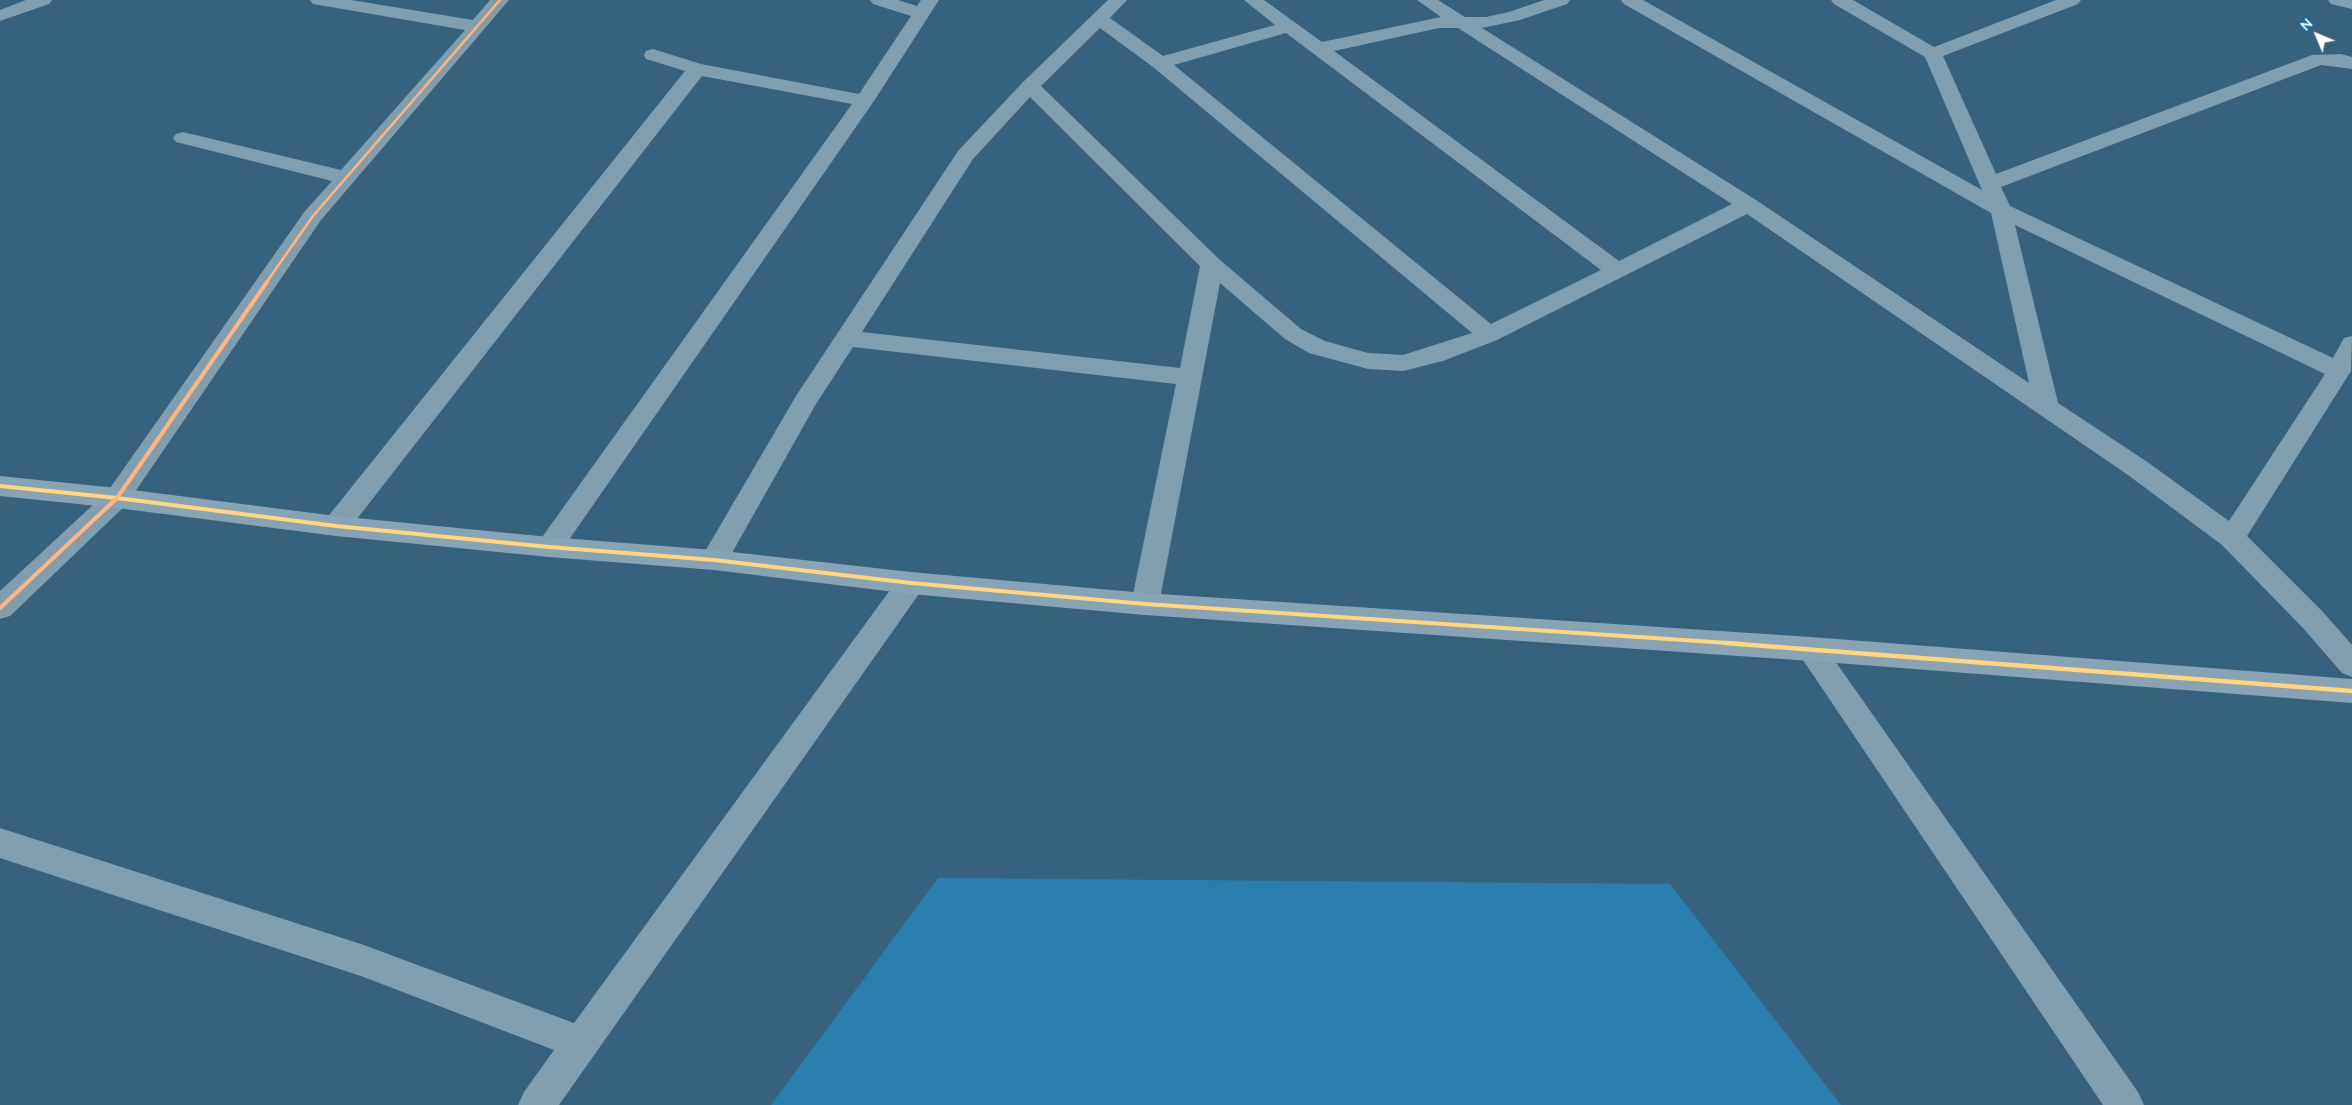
<!DOCTYPE html>
<html>
<head>
<meta charset="utf-8">
<style>
  body { margin:0 }
  #map { position:relative; width:2352px; height:1105px; overflow:hidden; background:#36627d; font-family:Quicksand,sans-serif }
  canvas { display:block }
  .north { position:absolute; left:2292px; top:10px; width:50px; height:50px; -webkit-text-stroke:4px #18689b; paint-order:stroke; rotate:315deg; font-size:14px; font-weight:700; line-height:20px; text-align:center; color:#fff }
  .north::after { content:''; display:block; margin:auto; width:18px; height:22px; background:#fff; clip-path:polygon(50% 0,100% 100%,50% 72%,0 100%) }
</style>
</head>
<body>
<div id="map">
<canvas width="2352" height="1105"></canvas>
<div class="north">N</div>
</div>
<script>
const g = document.querySelector('canvas').getContext('2d');
g.lineJoin = 'round';
function paint(path, color) { g.fillStyle = color; g.fill(path, 'evenodd'); }
function stroke(path, color, width, dash) { g.strokeStyle = color; g.lineWidth = width; g.lineCap = dash ? 'butt' : 'round'; g.setLineDash(dash || []); g.stroke(path); }
paint(new Path2D(`
  M938 878 1670 884 1841 1105H771Z`), '#2a7eaf');
paint(new Path2D(`
  M26 0H52L49 4 0 21V10Z
  M310 0H351L473 20 490 0H509L321 220 126 505 10 616 0 619V591L108 491 305 211 332 181 176 142 173 138 176 134 183 132 341 170 465 30 319 5 313 4Z
  M870 0H898L917 6 921 0H939L874 101 559 554 549 557 539 554 535 547 852 104 702 76 346 533 336 536 326 533 322 526 326 519 685 71 646 59 644 55 646 51 653 49 701 64 859 94 911 16 873 4Z
  M1108 0H1127L1110 18 1163 56 1275 25 1244 0H1264L1322 42 1441 17 1417 0H1438L1465 17H1486L1509 12 1544 0H1570L1567 4 1520 20 1482 28 1756 200 2029 383 1991 213 1624 4 1621 0H1643L1982 190 1925 57 1834 4 1831 0H1853L1934 47 2056 0H2081L2078 4 1943 56 1996 174 2312 55 2341 54 2352 57V69L2321 65 2001 187 2010 206 2333 358 2344 338 2352 336 2351 371 2247 536 2323 612 2352 645V677L2342 673 2303 628 2222 545 2128 475 1747 214 1497 340 1443 361 1403 371 1368 369 1309 353 1285 339 1220 283 1159 604 1155 612 1145 615 1135 612 1131 604 1176 384 853 347 816 404 724 567 714 570 704 567 700 560 796 396 958 151 1023 82ZM1100 28 1153 67 1472 333 1403 355 1368 353 1325 341 1301 329 1220 260 1041 86ZM1439 28H1458L1732 204 1619 261 1334 51ZM1286 33 1601 270 1491 324 1174 65ZM1030 97 1200 266 1180 368 862 332 973 159ZM2015 225 2325 374 2229 521 2146 461 2058 403Z
  M2328 0H2352V9L2331 4Z
  M911 572 921 575 925 583 921 591 559 1105H518L524 1092 554 1050 361 976 0 858V828L361 944 574 1023 901 575Z
  M1811 637 1821 641 2138 1092 2144 1105H2103L1801 657 1796 649 1801 641Z`), '#819eaf');
paint(new Path2D(`
  M0 476 117 488 336 516 549 537 714 550 911 572 1145 593 1811 637 2352 679V703L1811 661 1145 615 911 594 714 570 549 557 336 536 117 508 0 496Z`), '#88a3b3');
stroke(new Path2D(`
  M0 486 117 498 336 526 549 547 714 560 911 583 1145 604 1743 644`), '#ffd580', 4);
stroke(new Path2D(`
  M1725 643 2352 691`), '#ffd580', 4.5);
stroke(new Path2D(`
  M266 283 313 216 500 0`), '#ffb580', 2.5);
stroke(new Path2D(`
  M0 608 117 498 267 282`), '#ffb580', 4);
</script>
</body>
</html>
